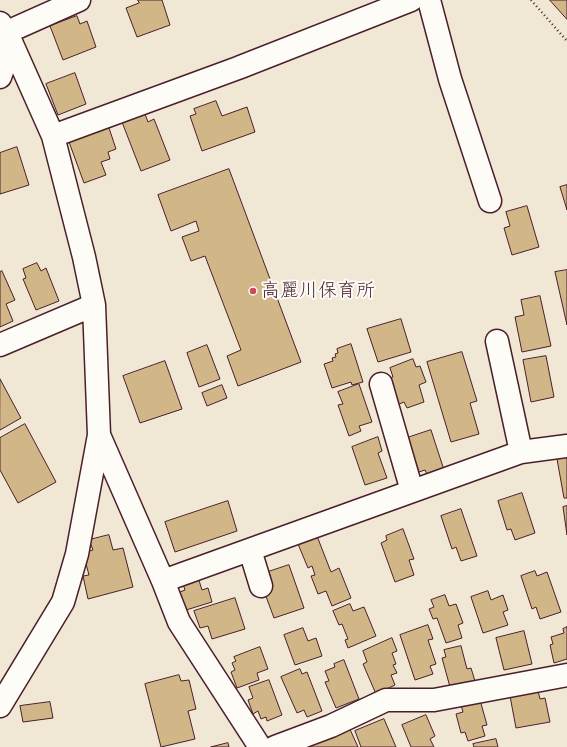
<!DOCTYPE html>
<html>
<head>
<meta charset="utf-8">
<style>
  body { margin:0 }
  canvas { display:block; background:#f0e7d5 }
</style>
</head>
<body>
<canvas width="567" height="747"></canvas>
<script>
const g = document.querySelector('canvas').getContext('2d');
g.lineJoin = 'round';
function paint(path, color) { g.fillStyle = color; g.fill(path, 'evenodd'); }
function stroke(path, color, width, dash) { g.strokeStyle = color; g.lineWidth = width; g.lineCap = dash ? 'butt' : 'round'; g.setLineDash(dash || []); g.stroke(path); }
function write(font, color, halo, rows, align = 'center') {
  g.font = font + ' Caveat,"Klee One",sans-serif'; g.lineWidth = 4; g.setLineDash([]); g.textBaseline = 'middle'; g.strokeStyle = halo; g.fillStyle = color; for (const [text, x, y, turn = 0] of rows) {
    g.save(); g.translate(x, y); g.rotate((+turn || 0) * Math.PI / 180); g.textAlign = isNaN(turn) ? turn : align; if (halo) g.strokeText(text, 0, 0); g.fillText(text, 0, 0); g.restore();
  }
}
const building = new Path2D(`
  M138 0H162L170 25 137 37 126 8 139 3Z
  M550 0H567V19Z
  M77 16 80 24 87 21 96 47 63 60 50 26Z
  M75 73 86 104 58 115 46 84Z
  M216 101 222 116 247 107 255 132 202 151 190 116 196 114 194 109Z
  M145 114 148 122 154 119 170 160 141 171 122 122Z
  M109 128 116 149 108 152 110 159 101 162 106 175 84 183 69 142Z
  M17 147 29 185 0 194V153Z
  M229 169 301 362 238 386 227 356 241 350 205 256 191 261 182 237 199 231 196 221 171 231 158 195Z
  M567 185V210L560 187Z
  M527 206 539 247 512 255 504 228 510 226 506 212Z
  M37 263 41 271 46 268 59 301 36 310 23 279 26 278 23 269Z
  M567 270V325L555 272Z
  M2 271 15 300 6 304 13 321 0 327V272Z
  M540 296 551 346 522 352 515 317 524 315 521 300Z
  M401 319 411 352 378 362 367 329Z
  M351 344 363 382 352 385 351 382 332 388 324 364 333 361 332 358 336 357 335 354 338 353 337 349Z
  M207 345 220 379 199 387 187 353Z
  M462 352 477 401 470 403 479 434 451 442 427 362Z
  M546 356 554 397 531 402 523 360Z
  M413 359 416 367 420 366 426 382 419 385 424 402 407 408 404 402 397 405 388 379 393 377 390 368Z
  M165 361 182 409 140 423 123 376Z
  M0 379 21 418 0 430Z
  M359 384 372 422 359 426 361 431 349 436 338 405 343 404 338 392Z
  M222 385 227 398 207 406 202 393Z
  M25 424 56 482 18 503 0 470V438Z
  M431 430 444 470 428 476 425 470 419 472 407 438Z
  M378 437 382 451 378 453 387 478 365 485 352 447Z
  M567 457V498H564L557 459Z
  M522 493 535 533 515 540 511 529 507 530 498 501Z
  M228 501 237 531 175 552 165 522Z
  M567 506V535L563 507Z
  M461 509 477 556 461 561 456 547 452 549 441 516Z
  M403 529 414 559 409 560 414 575 395 582 381 543 387 540 386 536Z
  M109 535 113 550 123 548 133 587 88 599 83 576 89 575 83 553 93 550 89 540Z
  M317 536 331 572 339 568 351 598 332 606 326 591 318 594 311 576 315 575 312 566 308 568 298 544Z
  M289 565 304 608 274 618 264 591 265 573Z
  M535 571 537 576 547 572 561 612 540 619 536 607 532 609 521 576Z
  M197 574 202 590 208 588 212 602 186 610 180 592 185 590 183 584Z
  M488 591 491 600 503 595 508 610 503 612 508 625 483 633 471 597Z
  M445 595 449 606 456 604 463 623 458 625 462 638 446 643 437 618 433 619 429 609 434 607 431 600Z
  M235 598 245 629 212 639 208 626 200 628 194 611Z
  M350 604 353 611 364 607 376 636 348 648 345 640 348 639 342 624 339 625 333 611Z
  M428 625 433 639 428 640 436 664 430 666 433 674 415 680 400 635Z
  M567 627V659L554 663 550 645 553 644 551 637 564 633 563 629Z
  M303 628 308 641 316 638 322 656 295 665 284 635Z
  M524 631 532 664 504 670 496 638Z
  M392 638 397 651 392 653 396 664 393 665 397 673 391 675 395 685 376 694 363 664 367 662 363 651Z
  M461 646 467 669 471 668 475 681 450 687 442 658 446 657 444 650Z
  M260 647 268 669 257 673 259 680 237 688 231 672 235 670 232 663 236 661 234 657Z
  M344 660 359 699 336 708 325 682 329 681 325 671 335 667 334 664Z
  M300 669 302 674 307 672 322 711 307 717 304 710 297 713 281 677Z
  M179 675 181 681 189 680 196 709 188 711 195 739 161 747 145 684Z
  M269 680 282 715 267 721 266 717 261 719 258 711 253 714 248 700 253 698 249 687Z
  M538 691 540 699 545 698 550 722 516 728 510 696Z
  M480 700 487 725 482 726 485 736 468 741 465 732 461 733 456 714 463 712 461 705Z
  M50 702 53 718 23 722 20 706Z
  M426 715 435 736 430 739 434 747H411L402 725Z
  M384 719 396 747H361L355 731Z
  M348 725 358 747H294Z
  M496 739 498 747H474L473 744Z
  M228 743 229 747H211Z`);
paint(building, '#d1b787');
stroke(building, '#4a1f2b', 1);
const minor = new Path2D(`
  M429 0 450 79 490 201
  M0 23 12 44 53 136 84 257 94 305 99 435 163 581 179 622 260 747
  M5 33 79 0
  M0 77 12 44
  M53 136 238 68 411 0
  M497 341 521 452
  M0 345 94 305
  M381 384 412 491
  M250 550 261 586
  M163 581 521 452 567 446
  M0 706 63 602 77 554 99 435
  M275 747 331 726 386 700H434L567 675`);
stroke(minor, '#4a1f2b', 25);
stroke(new Path2D(`
  M531 0 567 41`), '#4a1f2b', 2.5, [1, 3]);
stroke(minor, '#fdfcf7', 22);
for (const [x, y, r, color] of [
  [253,291,4,"#d1495b"]
]) { const dot = new Path2D(); dot.arc(x, y, r, 0, 2 * Math.PI); g.fillStyle = color; g.fill(dot); stroke(dot, '#fdfcf7', 1.5); }
write('19px', '#4a1f2b', '#fdfcf7', [
  ["高麗川保育所",261,291]
], 'left');
</script>
</body>
</html>
